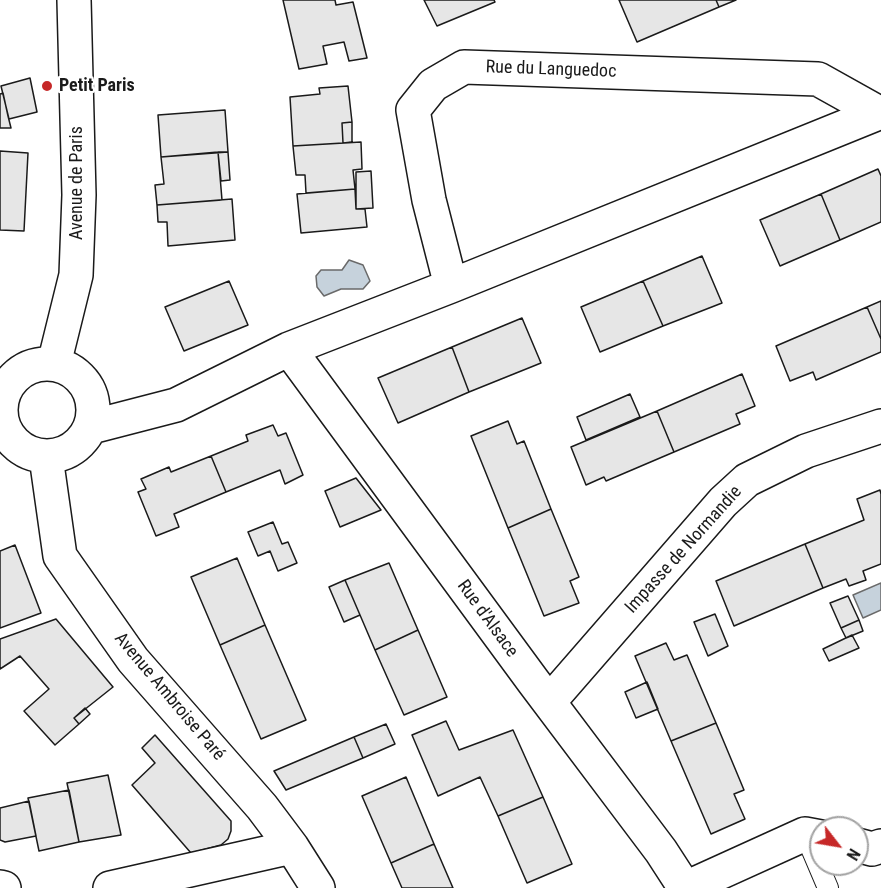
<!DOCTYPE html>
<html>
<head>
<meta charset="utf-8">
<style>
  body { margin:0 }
  #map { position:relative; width:881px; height:888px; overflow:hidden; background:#fff; font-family:"Roboto Condensed",sans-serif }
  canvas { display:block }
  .north { position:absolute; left:809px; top:816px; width:60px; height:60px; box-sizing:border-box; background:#fff; border:2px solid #a3a3a3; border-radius:50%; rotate:121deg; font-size:16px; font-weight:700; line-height:24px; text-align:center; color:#1a1a1a }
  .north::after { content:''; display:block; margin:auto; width:21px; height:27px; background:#c62828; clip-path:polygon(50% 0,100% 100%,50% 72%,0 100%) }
</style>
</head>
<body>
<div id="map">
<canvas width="881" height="888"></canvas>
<div class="north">N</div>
</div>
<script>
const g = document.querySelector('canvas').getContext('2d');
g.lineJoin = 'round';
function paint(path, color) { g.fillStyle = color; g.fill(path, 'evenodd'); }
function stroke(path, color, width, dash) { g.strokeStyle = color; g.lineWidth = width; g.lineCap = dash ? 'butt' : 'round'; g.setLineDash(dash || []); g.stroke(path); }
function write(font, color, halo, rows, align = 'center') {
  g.font = font + ' "Roboto Condensed",sans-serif'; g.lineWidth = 4.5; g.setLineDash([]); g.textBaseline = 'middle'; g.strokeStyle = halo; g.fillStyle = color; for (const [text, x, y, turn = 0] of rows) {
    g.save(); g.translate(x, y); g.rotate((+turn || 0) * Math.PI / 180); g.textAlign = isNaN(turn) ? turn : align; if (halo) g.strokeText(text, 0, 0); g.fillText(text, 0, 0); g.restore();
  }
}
const water = new Path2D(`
  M349 260 363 265 370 281 363 289H341L324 296 317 287 316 276 321 270H342Z
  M881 583V610L863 618 853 595Z`);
paint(water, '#c6d2dc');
stroke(water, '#6a6a6a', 1.5);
const building = new Path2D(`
  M283 0H335L336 5 353 2 367 58 349 61 344 42 323 46 327 64 299 69Z
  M424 0H494L495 2 437 26Z
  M619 0H716L719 7 637 42Z
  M716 0H736L719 7Z
  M30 78 37 112 9 119 1 86Z
  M348 86 352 122 342 123 343 143 293 146 290 97 320 94 319 88Z
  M3 93 8 116 11 128H0V94Z
  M225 110 228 152 161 157 158 115Z
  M352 122V142L343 143 342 123Z
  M361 142 362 169 353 170 355 189 306 193 305 175H296L293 146Z
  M0 151 28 153 24 231 0 230Z
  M218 152H228L230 180 221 181Z
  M218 152 222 200 157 205 155 185 164 184 161 157Z
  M878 169 881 176V222L840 240 821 194Z
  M371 171 373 208 356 209V172Z
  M355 189 356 209H365L367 227 301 233 297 194Z
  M821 194 840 240 780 266 760 220Z
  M232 199 235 240 168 246 167 222H158L157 205Z
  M702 256 722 303 663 326 643 281Z
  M229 281 248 325 184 351 165 307Z
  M643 281 663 326 600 352 581 307Z
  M881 301V339L867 307Z
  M867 307 881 339V352L816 380 813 372 790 381 776 346Z
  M522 318 541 363 469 392 452 347Z
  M452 347 469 392 398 423 378 378Z
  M742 374 755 406 736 414 740 424 674 452 657 411Z
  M630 394 640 417 586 440 577 417Z
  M657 411 674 452 606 481 604 477 586 485 571 447Z
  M508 421 517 444 524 441 551 509 508 528 471 436Z
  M273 425 278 436 286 433 303 475 285 484 280 470 226 492 211 456 248 441 246 435Z
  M211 456 226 492 174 514 179 527 156 536 138 492 146 489 141 479 169 467 171 472Z
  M356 478 381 510 340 527 325 491Z
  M880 490 881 494V564L863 571 866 580 849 586 846 579 823 588 805 544 864 520 857 499Z
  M551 509 579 577 570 581 579 603 544 616 508 528Z
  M273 522 282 544 288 542 297 563 278 571 270 551 258 556 248 532Z
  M805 544 823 588 734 626 716 581Z
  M15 545 41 613 0 628V551Z
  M237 558 265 625 220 645 191 577Z
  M389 563 418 630 375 650 345 580Z
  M345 580 360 615 344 622 329 587Z
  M848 596 859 620 841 628 830 603Z
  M715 614 728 646 708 656 694 622Z
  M56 619 113 687 74 718 79 724 55 745 24 711 49 689 20 656 0 669V639Z
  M859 620 863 631 846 638 841 628Z
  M265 625 306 720 261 739 220 645Z
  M418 630 447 697 404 715 375 650Z
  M852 635 859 648 829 661 823 649Z
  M666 643 674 660 687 655 716 723 671 741 635 656Z
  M647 682 658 709 636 718 625 692Z
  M85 708 90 714 79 724 74 718Z
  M446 721 459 750 513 730 543 797 498 816 480 777 438 796 412 735Z
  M716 723 744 790 734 794 745 819 711 834 671 741Z
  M386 724 395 744 363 758 354 737Z
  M155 735 231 821V831L228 839 221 845 191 853 132 785 155 763 142 748Z
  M354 737 363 758 286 790 274 771Z
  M108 775 121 835 79 842 67 783Z
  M406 777 434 844 391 863 362 796Z
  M69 790 79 842 39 851 28 798Z
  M543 797 572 864 527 883 498 816Z
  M29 801 36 836 5 842 0 840V808Z
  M434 844 453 888H402L391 863Z`);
paint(building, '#e6e6e6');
stroke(building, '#1a1a1a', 1.5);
const service = new Path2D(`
  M805 834 828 888`);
const minor = new Path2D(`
  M451 286 429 200 413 110 433 85 464 67 818 79 879 113
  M289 349 533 681 661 851 685 888
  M1 410a46 46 0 1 1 92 0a46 46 0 1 1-92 0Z
  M54 364 76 275 79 195 74 0
  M91 427 176 405 289 349 451 286 881 112
  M46 457 60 556 133 660 262 807 292 847 318 888
  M549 702 723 502 747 480 806 451 881 426
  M857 845 872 849 881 846
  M0 887 4 888
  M110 888 292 847
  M686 888 805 834 821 837`);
stroke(service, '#1a1a1a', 22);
stroke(minor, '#1a1a1a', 36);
stroke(service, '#fff', 20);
stroke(minor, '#fff', 33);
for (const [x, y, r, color] of [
  [47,86,6,"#c62828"]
]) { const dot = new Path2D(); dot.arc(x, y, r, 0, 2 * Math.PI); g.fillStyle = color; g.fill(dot); stroke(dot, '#fff', 2); }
write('18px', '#1a1a1a', '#fff', [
  ["Rue du Languedoc",551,70,2],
  ["Avenue de Paris",77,183,-90],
  ["Impasse de Normandie",684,550,-48],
  ["Rue d'Alsace",487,619,54],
  ["Avenue Ambroise Paré",169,697,50]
]);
write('bold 18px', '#1a1a1a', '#fff', [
  ["Petit Paris",59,86]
], 'left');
</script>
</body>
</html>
